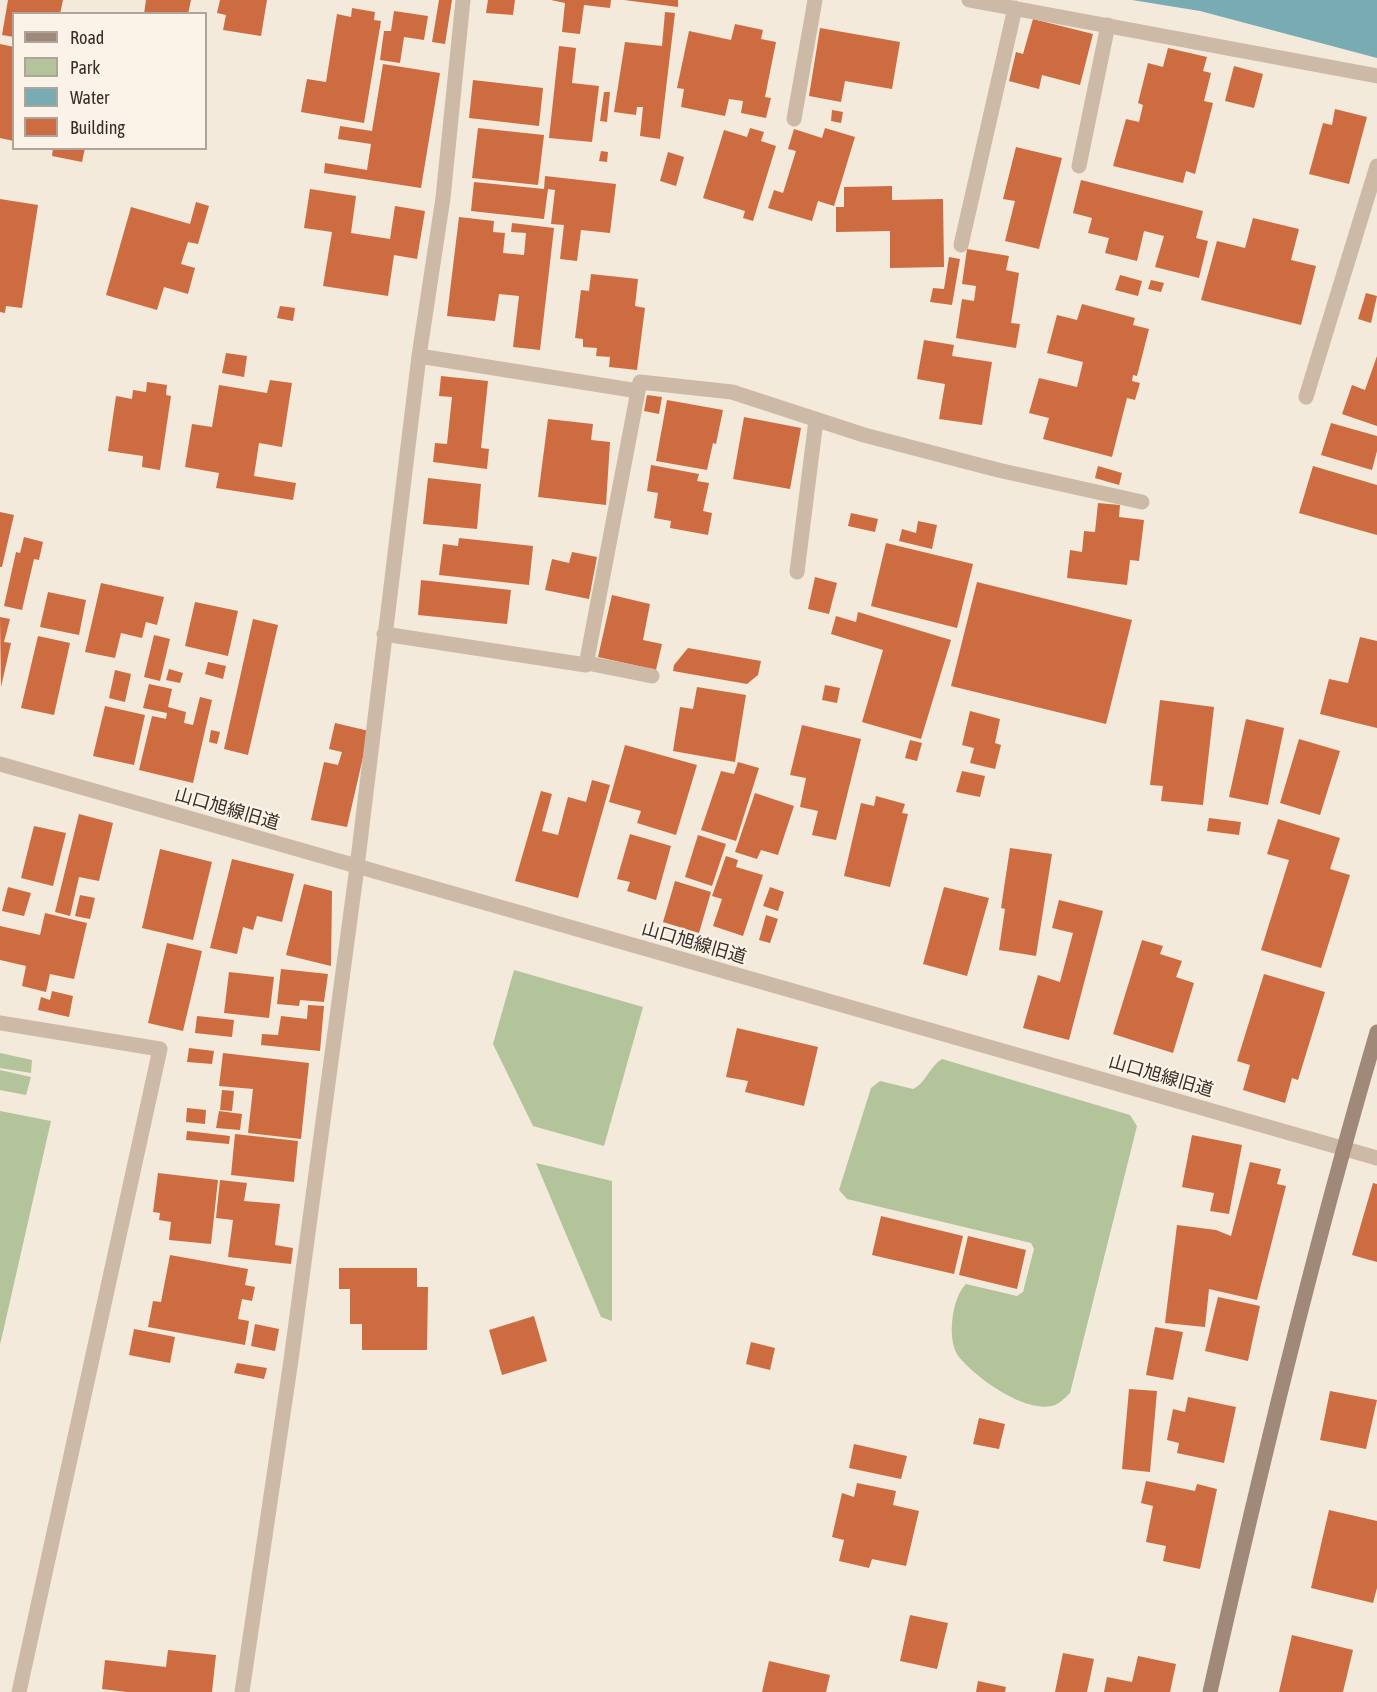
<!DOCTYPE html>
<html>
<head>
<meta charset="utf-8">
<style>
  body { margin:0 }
  #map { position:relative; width:1377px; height:1692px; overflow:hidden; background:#f3eadb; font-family:"Asap Condensed",sans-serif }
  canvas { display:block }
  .legend { position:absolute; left:12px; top:12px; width:195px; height:138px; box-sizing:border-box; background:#fbf3e8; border:2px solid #ada49b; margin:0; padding:8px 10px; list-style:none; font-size:18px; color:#382e28 }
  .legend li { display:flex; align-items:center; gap:12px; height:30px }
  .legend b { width:30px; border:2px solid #ada49b }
</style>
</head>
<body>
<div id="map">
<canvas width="1377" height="1692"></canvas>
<ul class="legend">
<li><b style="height:8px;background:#a08978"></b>Road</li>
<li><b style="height:16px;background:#b3c39a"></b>Park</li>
<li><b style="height:16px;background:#79acb2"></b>Water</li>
<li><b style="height:16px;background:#cd6c40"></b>Building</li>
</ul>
</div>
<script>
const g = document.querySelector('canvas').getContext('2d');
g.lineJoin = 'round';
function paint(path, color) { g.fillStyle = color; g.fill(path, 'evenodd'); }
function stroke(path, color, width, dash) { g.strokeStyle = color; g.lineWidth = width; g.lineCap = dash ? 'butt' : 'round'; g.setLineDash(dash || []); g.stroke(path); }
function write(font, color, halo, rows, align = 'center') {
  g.font = font + ' "Asap Condensed","Noto Sans JP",sans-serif'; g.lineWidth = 4.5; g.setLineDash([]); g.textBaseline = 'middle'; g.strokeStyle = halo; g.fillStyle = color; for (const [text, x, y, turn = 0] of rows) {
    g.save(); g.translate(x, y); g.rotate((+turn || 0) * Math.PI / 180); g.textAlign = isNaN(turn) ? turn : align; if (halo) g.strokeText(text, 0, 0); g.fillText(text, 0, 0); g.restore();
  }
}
paint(new Path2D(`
  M514 970 643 1007 604 1146 533 1126 493 1044Z
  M0 1053 32 1060 31 1073 0 1068Z
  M942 1059 1130 1115 1137 1126 1070 1393C1066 1397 1060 1403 1055 1405 1027 1415 976 1378 959 1357 946 1341 952 1297 966 1284L1017 1296 1023 1292 1034 1249 1031 1243 847 1199 839 1190 871 1088 880 1081 913 1089C926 1083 929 1067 942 1059Z
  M0 1070 31 1077 26 1095 0 1090Z
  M0 1111 51 1121 0 1345Z
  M536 1163 612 1181V1321L601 1317Z`), '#b3c39a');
paint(new Path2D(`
  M1132 0H1377V58L1200 11Z`), '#79acb2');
paint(new Path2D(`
  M8 0H63L60 14H14V37L2 35Z
  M146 0H191L188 14H144Z
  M220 0H267L261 36 223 30 226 15 217 13Z
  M439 0H452L445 44 432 42Z
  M488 0H515L513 15 486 13Z
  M551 0H611L610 8 584 5 580 34 562 32 565 3Z
  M624 0H678V7Z
  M352 8 375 12 374 20 381 21 364 123 301 112 307 79 326 82 337 14 351 17Z
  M394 11 428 16 424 40 404 37 400 63 380 60 384 31H391Z
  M665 12 675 13 660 139 640 136 643 107H637L636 115 614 112 625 42 662 46Z
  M1033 19 1093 34 1080 85 1042 75 1039 89 1009 81 1016 52 1023 54Z
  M735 24 763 30 761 39 776 42 765 97 771 98 766 118 741 113 743 101 729 99 725 116 681 107 684 89 677 88 689 31 731 40Z
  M820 28 900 42 892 89 845 81 841 102 809 96Z
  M0 44 14 47V141L0 138Z
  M559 46 576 48 572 83 599 86 592 142 549 138Z
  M1168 48 1207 57 1203 71 1211 73 1204 101 1213 103 1195 174 1186 171 1183 183 1113 166 1126 119 1139 122 1143 105 1138 103 1148 63 1163 67Z
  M383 64 440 73 421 188 324 173 325 163 367 170 371 144 338 139 340 126 372 131Z
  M1234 66 1263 74 1254 108 1225 101Z
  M473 80 543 88 539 126 469 118Z
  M604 92H610L607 122 600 121Z
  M1335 109 1367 117 1349 184 1309 174 1323 123 1332 125Z
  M832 110 843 112 841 123 831 121Z
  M478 128 544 135 538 185 472 178Z
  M750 128 764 132 761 141 776 146 753 221 743 218 745 211 703 198 724 130 747 137Z
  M825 128 855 137 834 206 818 201 812 221 768 208 774 190 783 193 796 151 788 149 794 129 822 138Z
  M1016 147 1062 158 1039 249 1005 241 1015 201 1003 199Z
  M53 148H85L82 162 52 156Z
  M601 151 608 152 607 162 599 161Z
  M668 152 684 157 676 186 660 181Z
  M545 176 616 184 610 233 581 230 577 261 560 259 564 225 551 224 555 190 548 189 544 219 471 211 474 182 544 189Z
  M1081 180 1203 211 1196 238 1208 241 1199 278 1155 267 1164 236 1144 231 1137 261 1105 253 1109 238 1088 233 1092 218 1073 213Z
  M892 186V200L943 199 944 267 890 268V231L836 232V207H844V187Z
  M310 189 356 196 351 233 390 239 395 206 425 211 417 259 394 255 388 296 323 286 332 232 304 228Z
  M0 199 38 205 22 308 6 306 5 313 0 312Z
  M196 202 209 206 198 244 188 242 181 264 195 268 188 294 164 287 157 310 106 295 131 207 190 224Z
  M459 217 494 221 493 232 505 233 503 253 524 255 526 233 511 232 512 223 554 228 540 350 513 347 519 296 499 294 495 321 447 316Z
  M1253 218 1299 229 1291 260 1316 266 1301 325 1201 300 1217 241 1245 248Z
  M967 249 1009 256 1006 270 1019 273 1011 323 1020 324 1016 348 956 338 962 299 974 301 976 286 962 284Z
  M949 257 960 259 952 305 930 302 933 288 944 289Z
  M591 274 638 279 635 306 645 308 637 370 609 367 610 357 596 356 597 348 583 347V339L575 338 581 290 589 291Z
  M1120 275 1142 281 1138 296 1115 290Z
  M1151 280 1164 283 1161 292 1148 289Z
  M1366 293 1377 296 1371 323 1358 319Z
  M1082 304 1135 318 1133 325 1149 329 1137 376 1133 375 1132 381 1140 383 1135 400 1127 398 1112 457 1043 439 1049 418 1029 413 1039 378 1077 387 1083 362 1047 353 1057 315 1077 320Z
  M280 306 295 308 293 321 277 318Z
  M924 340 954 345 952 356 992 362 982 425 939 419 945 384 917 379Z
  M226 353 247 356 244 377 222 373Z
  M1377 356V426L1342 414 1352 385 1365 390Z
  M441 376 488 381 481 448 489 449 487 469 433 462 435 443 447 444 452 397 439 396Z
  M270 380 292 383 282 447 259 443 254 476 296 483 293 500 216 488 219 473 185 467 192 424 212 427 219 385 267 393Z
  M147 382 167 385 166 395 171 396 160 470 142 467 143 456 108 451 116 396 132 399 133 390 146 392Z
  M647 395 662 397 659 414 644 411Z
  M667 400 723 410 716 444 713 443 707 470 656 461Z
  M744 417 801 428 790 489 733 479Z
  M548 419 593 424 591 440 610 442 606 505 538 497Z
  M1331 423 1377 436V451L1372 470 1321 455Z
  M651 465 699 474 697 481 709 483 703 511 712 513 708 535 670 528 671 521 654 518 658 493 647 491Z
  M1098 466 1122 473 1119 485 1095 478Z
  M1313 466 1377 485V535L1299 513Z
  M428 478 481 484 477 529 423 524Z
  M1098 503 1120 505 1119 517 1144 520 1139 561 1130 560 1127 585 1067 578 1070 550 1082 552 1084 531 1095 532Z
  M0 512 14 515 2 567H0Z
  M851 513 878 519 875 532 848 526Z
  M918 521 937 525 932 549 899 541 902 529 916 533Z
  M24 537 43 542 39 560 34 559 22 610 4 606 16 552 20 553Z
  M459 538 533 546 529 585 439 575 443 544 458 546Z
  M886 543 973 564 957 628 871 606Z
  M572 552 597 557 589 599 545 590 552 559 569 563Z
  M815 577 837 583 829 614 808 609Z
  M421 580 511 590 507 624 418 615Z
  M977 582 1132 620 1106 724 951 686Z
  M101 583 164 597 157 625 146 622 142 638 121 633 115 658 85 652Z
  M48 592 86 600 79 635 40 627Z
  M612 595 650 604 643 640 662 644 656 670 598 657Z
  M195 602 238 611 228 656 185 646Z
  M858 612 951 640 921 739 862 722 883 650 831 634 836 616 856 622Z
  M0 617 10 619 4 642 11 643 1 687Z
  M253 619 278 625 248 755 224 749Z
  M154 635 170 639 160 681 144 677Z
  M38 636 70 643 54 715 21 708Z
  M1360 637 1377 641V728L1320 714 1329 679 1348 683Z
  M688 648 761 661 758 675 747 684 673 671 674 665Z
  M208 662 226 666 223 679 205 674Z
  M169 669 183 673 180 683 166 680Z
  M115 670 131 674 125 702 109 698Z
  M149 684 172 689 168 707 186 712 184 723 193 725 200 697 212 700 193 783 139 770 152 716 166 719 167 713 143 708Z
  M825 685 840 688 837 703 822 700Z
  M697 687 746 695 735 762 673 751 680 707 693 709Z
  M1160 700 1214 707 1203 805 1161 801 1163 786 1150 785Z
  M105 706 145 715 134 765 93 756Z
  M970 711 1000 719 995 743 1001 745 995 769 970 763 974 748 962 745Z
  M1246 719 1284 728 1268 805 1229 797Z
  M335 723 369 731 347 827 311 820 324 762 338 765 342 752 329 749Z
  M802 725 861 739 836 840 812 835 818 811 800 807 806 778 790 775Z
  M211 730 220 732 217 744 209 742Z
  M1299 739 1340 751 1320 815 1280 803Z
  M910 740 922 743 917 761 905 758Z
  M625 745 697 765 676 835 637 823 641 811 609 802Z
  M738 762 759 768 736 841 701 830 721 771 734 774Z
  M962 771 985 776 980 797 956 792Z
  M592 780 610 785 578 898 515 881 541 791 552 794 542 831 558 835 568 797 586 802Z
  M755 793 794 806 778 855 761 850 757 859 735 852Z
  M876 796 905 804 902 813 908 814 890 887 844 876 861 803 874 806Z
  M79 814 113 823 99 881 79 877 70 916 55 912Z
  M1209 818 1241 822 1239 835 1207 831Z
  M1278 819 1340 838 1330 869 1350 875 1321 968 1261 950 1289 860 1267 854Z
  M34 826 66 833 53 886 21 878Z
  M630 834 671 846 656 900 627 891 630 882 617 879Z
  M698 835 726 844 712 886 685 877Z
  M1010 848 1052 854 1036 956 999 950 1005 909 1001 908Z
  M160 849 212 862 193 940 142 928Z
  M726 856 738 860 736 867 763 875 743 936 713 926 722 899 712 896Z
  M232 859 294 874 282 922 257 916 253 930 243 927 237 954 210 948Z
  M675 881 711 892 699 933 663 922Z
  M304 884 332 891 331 966 286 955Z
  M8 887 31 893 24 916 2 911Z
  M770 887 784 892 778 911 763 906Z
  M944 887 989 898 967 976 923 964Z
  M80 895 95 898 90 919 75 916Z
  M1059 900 1103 911 1069 1040 1023 1028 1038 975 1060 982 1073 933 1052 928Z
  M45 913 87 923 74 979 50 974 46 992 22 986 26 966 0 960V926L40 935Z
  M766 915 778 919 770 943 759 940Z
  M1142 940 1163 946 1160 954 1182 961 1176 977 1194 983 1173 1053 1113 1034Z
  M167 943 202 951 183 1031 148 1023Z
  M281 969 328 974 324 1002 300 1000 299 1006 277 1004Z
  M229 972 274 977 269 1018 224 1013Z
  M1264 974 1325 992 1298 1080 1292 1078 1285 1103 1243 1090 1250 1065 1237 1061Z
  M52 991 73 996 69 1017 38 1010 41 997 50 1000Z
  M308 1005 324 1006 320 1051 261 1045 262 1034 278 1035 281 1016 307 1019Z
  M197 1016 234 1020 232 1037 195 1033Z
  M737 1028 818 1047 804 1106 745 1092 748 1081 726 1077Z
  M189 1048 214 1051 212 1064 187 1062Z
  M223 1053 309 1063 301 1139 248 1133 253 1089 219 1086Z
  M222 1090 234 1091 232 1111 220 1110Z
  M187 1108 206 1110 205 1124 186 1122Z
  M219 1111 242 1114 240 1130 216 1128Z
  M187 1131 230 1136 229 1144 186 1140Z
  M235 1134 298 1141 294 1182 231 1175Z
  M1192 1135 1242 1145 1229 1214 1210 1211 1214 1193 1182 1187Z
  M1250 1162 1281 1169 1277 1184 1286 1186 1257 1300 1209 1289 1205 1327 1165 1323 1177 1225 1216 1230 1231 1236Z
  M158 1173 218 1180 211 1244 169 1240 171 1222 159 1220 160 1213 153 1212Z
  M220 1180 247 1183 244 1201 280 1204 275 1245 293 1248 291 1264 228 1257 233 1220 216 1218Z
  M1373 1183 1377 1184V1262L1352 1255Z
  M881 1216 963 1236 954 1274 872 1255Z
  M968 1236 1026 1250 1017 1289 959 1275Z
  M170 1255 248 1269 245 1285 255 1287 252 1301 242 1299 238 1319 249 1321 245 1345 148 1327 153 1301 161 1302Z
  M339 1268H417V1287H428L427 1350H362V1324H350V1289H339Z
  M1218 1297 1260 1306 1248 1361 1205 1351Z
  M534 1316 547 1361 502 1375 489 1330Z
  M255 1324 279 1329 275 1351 251 1346Z
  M1155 1327 1183 1332 1173 1380 1146 1375Z
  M134 1329 175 1337 170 1363 129 1355Z
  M751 1342 775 1348 770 1370 746 1364Z
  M237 1363 267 1368 264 1379 234 1373Z
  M1129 1389 1157 1391 1150 1472 1122 1469Z
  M1330 1391 1377 1400 1366 1449 1320 1440Z
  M1188 1397 1236 1407 1224 1463 1177 1453 1179 1443 1167 1440 1173 1409 1185 1412Z
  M979 1418 1005 1424 999 1449 973 1444Z
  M854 1444 907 1456 901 1479 849 1468Z
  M1146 1481 1195 1491 1197 1484 1217 1489 1200 1569 1163 1561 1166 1546 1146 1542 1153 1506 1141 1503Z
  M857 1483 896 1491 893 1505 919 1511 906 1566 872 1559 869 1568 839 1561 844 1540 832 1537 842 1493 854 1497Z
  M1329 1510 1377 1521V1588L1373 1603 1311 1588Z
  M910 1615 948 1623 937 1669 900 1661Z
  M1292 1635 1353 1650 1343 1692H1279Z
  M168 1650 216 1655 212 1692H127L102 1689 105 1660 166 1667Z
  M1063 1653 1094 1659 1087 1692H1055Z
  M1138 1656 1176 1664 1170 1692H1104L1107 1677 1132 1682Z
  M769 1661 830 1675 826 1692H762Z
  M978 1681 1006 1687 1005 1692H976Z`), '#cd6c40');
stroke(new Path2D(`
  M969 0 1377 76
  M794 119 815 0
  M1079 166 1108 25
  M961 245 1015 8
  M638 391 640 382 732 392 864 435 998 470 1142 502
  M1306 397 1377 166
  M797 572 816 420
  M384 634 586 665 638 391 419 356
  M587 663 652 676
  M0 764 1377 1158
  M0 1023 160 1049 19 1692
  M242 1692 291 1360 357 867 419 356 443 198 463 0`), '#ccbaa7', 15);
stroke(new Path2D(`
  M1210 1692C1260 1471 1313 1250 1377 1032`), '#a08978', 15);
write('18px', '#382e28', '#fbf3e8', [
  ["山口旭線旧道",227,809,16],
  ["山口旭線旧道",694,943,16],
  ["山口旭線旧道",1161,1076,16]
]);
</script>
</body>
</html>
